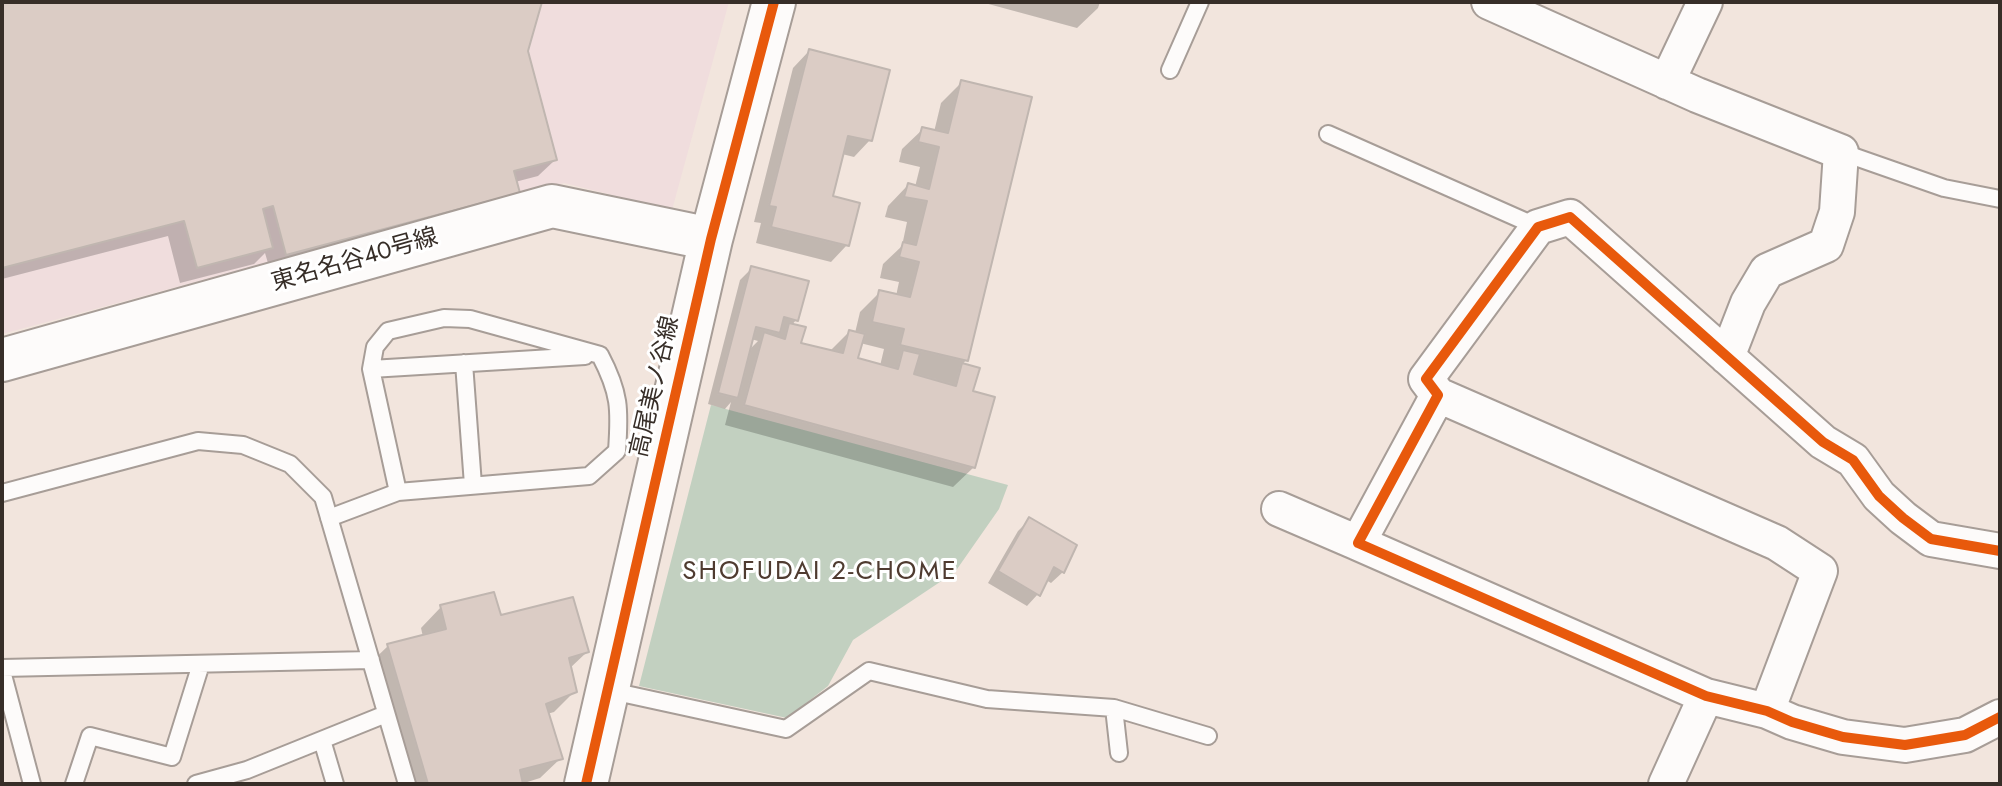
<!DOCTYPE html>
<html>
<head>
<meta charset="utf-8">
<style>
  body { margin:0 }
  #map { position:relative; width:2002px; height:786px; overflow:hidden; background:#f2e5dd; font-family:Jost,sans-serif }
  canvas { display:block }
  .frame { position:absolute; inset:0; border:4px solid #372e28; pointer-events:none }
</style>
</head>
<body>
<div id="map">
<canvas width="2002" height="786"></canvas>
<div class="frame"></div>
</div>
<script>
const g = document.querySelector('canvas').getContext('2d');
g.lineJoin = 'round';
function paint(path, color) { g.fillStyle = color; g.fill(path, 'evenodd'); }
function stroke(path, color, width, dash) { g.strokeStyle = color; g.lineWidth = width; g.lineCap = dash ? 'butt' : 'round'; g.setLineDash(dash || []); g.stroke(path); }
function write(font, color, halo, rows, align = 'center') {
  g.font = font + ' Jost,"Noto Sans JP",sans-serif'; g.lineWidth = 6; g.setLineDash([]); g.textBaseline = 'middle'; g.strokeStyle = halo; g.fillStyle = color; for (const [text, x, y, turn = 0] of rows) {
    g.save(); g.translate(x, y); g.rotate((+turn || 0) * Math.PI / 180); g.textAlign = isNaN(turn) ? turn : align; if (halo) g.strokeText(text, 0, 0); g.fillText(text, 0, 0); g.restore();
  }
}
paint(new Path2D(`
  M2 2H729L672 210 564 183 2 334Z`), '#f0dddd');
paint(new Path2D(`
  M711 405 1008 485 999 509 955 572 853 640 828 686 787 718 639 686Z`), '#c2d0c0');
paint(new Path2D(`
  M2 2H540L526 51 555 160 538 176 515 182 518 192 501 209 270 270 265 253 254 264 180 283 168 236 2 279Z
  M981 2H1100L1098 8 1077 28Z
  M809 51 870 140 854 157 842 154 831 198 847 245 831 262 756 243 761 223 754 222 793 68Z
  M962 82 966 360 962 365 971 392 974 467 953 487 725 425 731 402 725 409 708 404 740 280 752 268 796 320 791 326 799 344 829 352 849 332 855 333 860 312 880 292 896 296 899 282 880 278 883 264 902 246 907 222 885 217 888 206 908 185 915 187 920 167 899 162 902 149 923 129 934 132 941 103ZM751 339 758 341 748 351ZM860 343 884 349 880 366 856 359Z
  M1029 520 1063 572 1051 583 1046 580 1038 594 1027 606 988 583 1018 531Z
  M441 607 500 617 587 652 569 669 575 691 554 712 547 714 561 758 540 778 521 784H402L367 666 388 646 423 637 421 628Z`), '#0003');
const building = new Path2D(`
  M2 2H542L528 51 557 160 514 171 520 193 286 255 273 206 263 209 273 248 197 268 184 221 2 268Z
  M809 49 890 70 872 141 848 136 833 196 860 203 849 246 771 227 776 207 769 206Z
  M961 80 1032 97 968 361 900 345 904 329 872 322 879 290 910 297 919 262 899 257 903 242 916 245 927 201 904 197 908 183 929 189 939 147 918 142 922 127 948 133Z
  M751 266 809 281 798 321 784 317 780 333 756 327 738 398 718 393Z
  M789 323 806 327 801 343 843 353 849 330 865 334 858 358 898 369 903 350 920 354 914 374 956 386 962 363 980 368 973 391 995 397 975 468 744 405 764 332 785 339Z
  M1029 517 1077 545 1064 573 1054 567 1040 596 998 571Z
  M494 592 501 615 573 597 589 652 569 658 577 692 546 704 563 759 520 770 523 784H428L387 644 446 629 440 605Z`);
paint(building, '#dbccc5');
stroke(building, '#c0b6b0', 2);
const service = new Path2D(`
  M1170 70 1200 2
  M1328 134 1538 227
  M1841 152 1944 188 2000 199
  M464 363 473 485
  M371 369 585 356
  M2 493 198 441 243 445 290 464 323 497 407 784
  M329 518 398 492 589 476 617 451C620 409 620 393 600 355L470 319 444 318 388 331 375 347 371 369 398 492
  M2 668 371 660
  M2 671 32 784
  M607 690 786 729 869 671 987 699 1114 708 1208 736
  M1114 708 1119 753
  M322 740 335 784
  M74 784 90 736 172 757 201 664
  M196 784 247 770 386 714`);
const minor = new Path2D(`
  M1489 2 1697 95 1841 152 1837 212 1826 245 1767 271 1748 303 1727 357
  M1667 82 1705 2
  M1438 395 1777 543 1820 571 1767 711
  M1279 509 1358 543
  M2000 551 1931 539 1903 518 1879 496 1853 460 1823 442 1570 217 1538 227 1426 379 1438 395 1358 543 1706 696 1767 711 1792 722 1843 737 1905 745 1965 735 2000 717
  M1666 784 1706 696`);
const tertiary = new Path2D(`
  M2 360 552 206 711 239
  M586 784 711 239 774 2`);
stroke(service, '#a79d97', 20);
stroke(minor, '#a79d97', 38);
stroke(tertiary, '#a79d97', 46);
stroke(service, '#fdfbfa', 16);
stroke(minor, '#fdfbfa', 34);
stroke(tertiary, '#fdfbfa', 42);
stroke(new Path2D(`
  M2000 551 1931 539 1903 518 1879 496 1853 460 1823 442 1570 217 1538 227 1426 379 1438 395 1358 543 1706 696 1767 711 1792 722 1843 737 1905 745 1965 735 2000 717
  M586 784 711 239 774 2`), '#e8590c', 10);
write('24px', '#372e28', '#fff', [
  ["東名名谷４０号線",355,261,-16],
  ["高尾美ノ谷線",656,387,-77]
]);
g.letterSpacing = '2px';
write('26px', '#4f3b30', '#fff', [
  ["SHOFUDAI 2-CHOME",820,573]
]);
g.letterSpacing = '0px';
</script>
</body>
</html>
